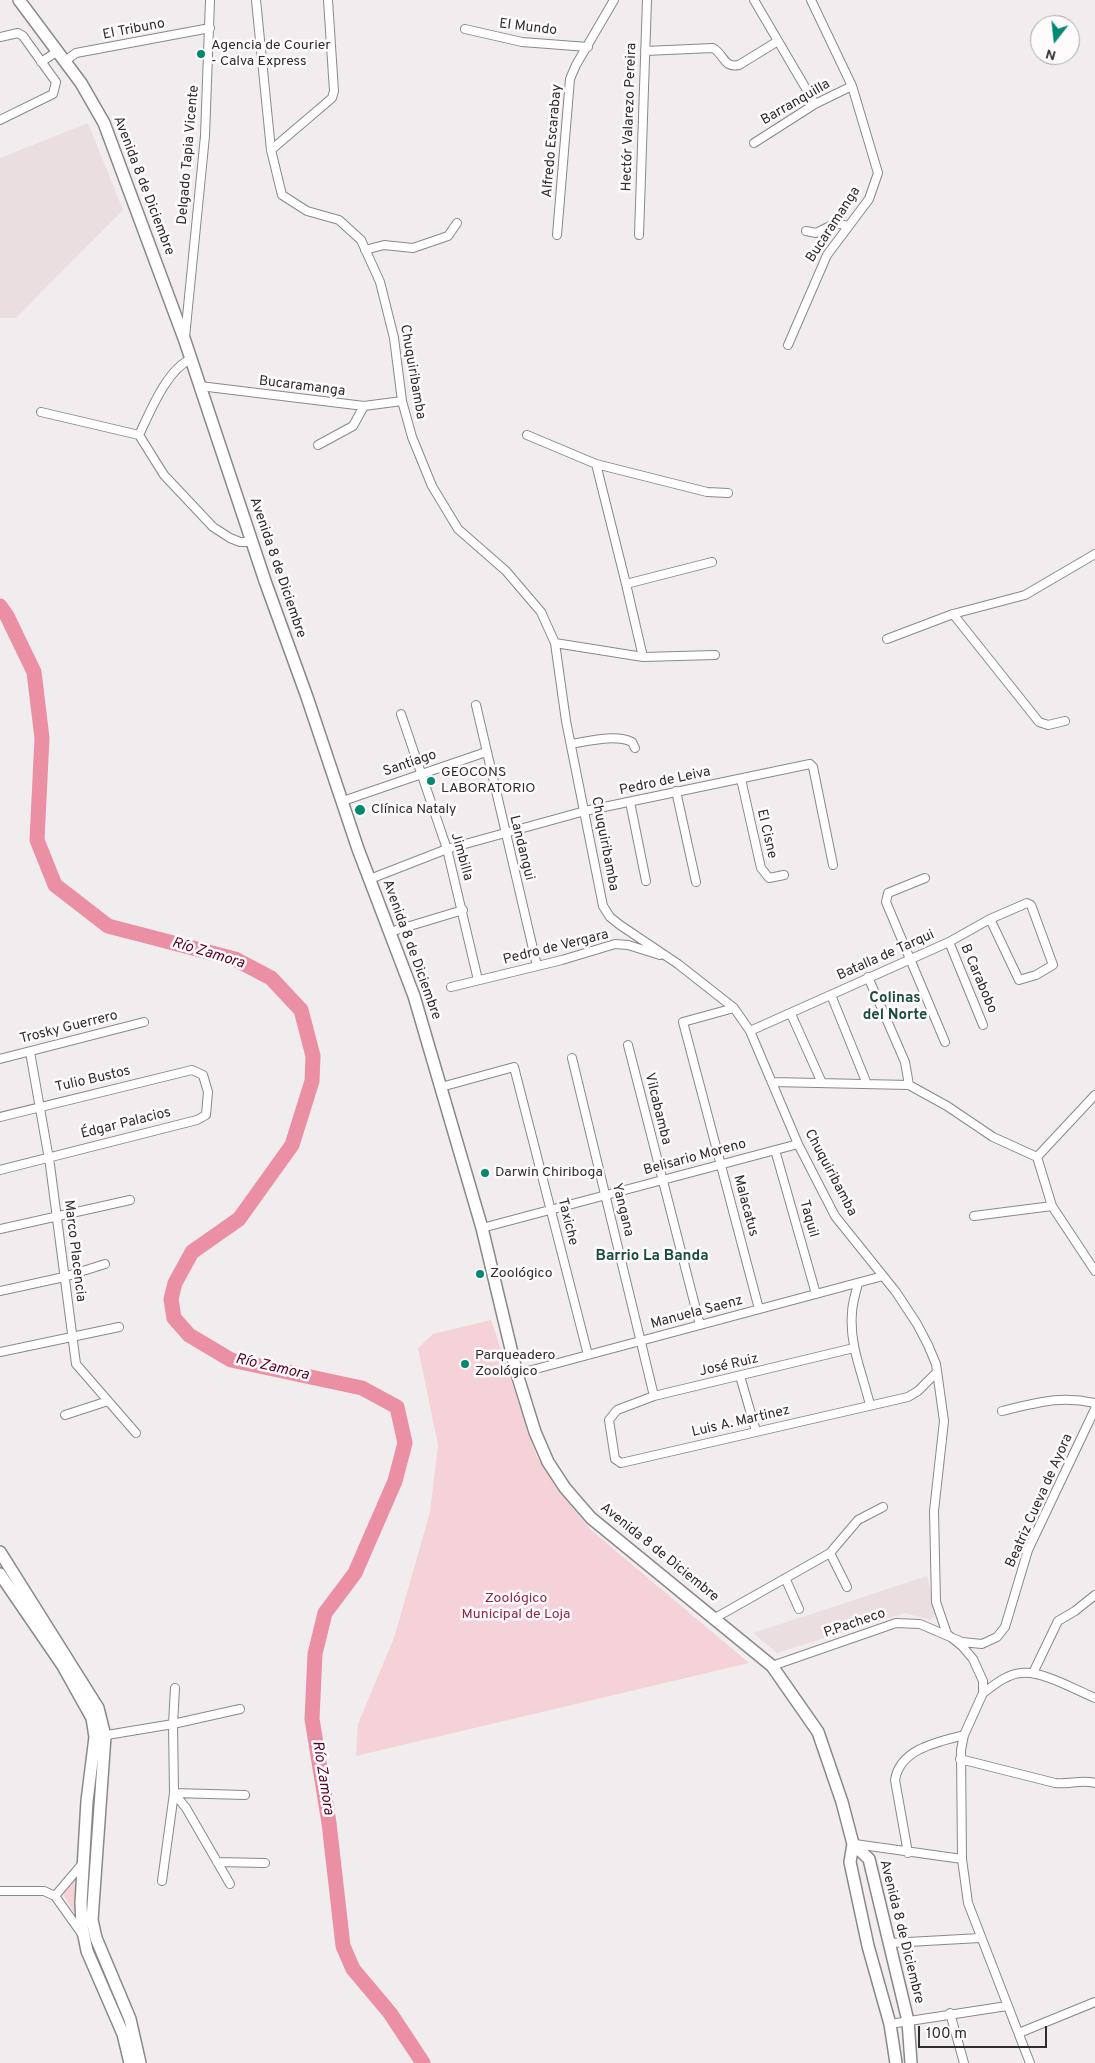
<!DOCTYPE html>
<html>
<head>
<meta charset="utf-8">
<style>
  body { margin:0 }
  #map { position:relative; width:1095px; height:2063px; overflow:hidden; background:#f1edee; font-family:Overpass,sans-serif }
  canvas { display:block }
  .north { position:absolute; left:1030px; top:15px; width:50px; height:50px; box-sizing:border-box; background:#fffafb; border:1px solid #aca8a9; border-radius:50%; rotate:196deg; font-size:14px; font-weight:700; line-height:20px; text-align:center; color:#2f2d2e }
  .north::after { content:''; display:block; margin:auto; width:18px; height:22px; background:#008a71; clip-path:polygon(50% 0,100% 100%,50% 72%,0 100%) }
  .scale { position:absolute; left:918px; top:2026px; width:129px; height:22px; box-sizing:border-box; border:2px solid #2f2d2e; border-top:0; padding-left:6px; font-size:15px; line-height:18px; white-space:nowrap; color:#2f2d2e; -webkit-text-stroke:4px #fffafb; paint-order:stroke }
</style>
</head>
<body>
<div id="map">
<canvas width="1095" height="2063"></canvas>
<div class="north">N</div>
<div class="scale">100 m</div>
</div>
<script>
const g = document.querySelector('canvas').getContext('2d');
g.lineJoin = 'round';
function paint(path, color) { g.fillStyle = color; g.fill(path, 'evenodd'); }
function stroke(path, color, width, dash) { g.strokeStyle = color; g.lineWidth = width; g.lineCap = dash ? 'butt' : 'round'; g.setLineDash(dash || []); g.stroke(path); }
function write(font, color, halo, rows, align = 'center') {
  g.font = font + ' Overpass,sans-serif'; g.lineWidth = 5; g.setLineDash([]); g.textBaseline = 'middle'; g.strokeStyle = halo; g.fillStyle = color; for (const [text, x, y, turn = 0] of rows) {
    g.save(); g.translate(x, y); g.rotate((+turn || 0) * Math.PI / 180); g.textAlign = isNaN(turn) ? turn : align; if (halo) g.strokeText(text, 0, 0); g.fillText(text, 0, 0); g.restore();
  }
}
paint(new Path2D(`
  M88 123 123 210 16 318H0V158Z
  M927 1576 934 1607V1617L930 1620 905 1613 777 1653 753 1633Z`), '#ebdee1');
paint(new Path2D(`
  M491 1320 536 1455 557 1489 591 1530 749 1663 356 1756 358 1724 394 1638 430 1512 438 1445 418 1348 433 1334Z
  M80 1869 77 1917 63 1894Z`), '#f5d1d8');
stroke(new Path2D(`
  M0 606 7 616 34 672 42 738 37 840 55 885 108 926 235 959 271 978 301 1010 313 1056 312 1081 292 1145 239 1219 192 1252 175 1283 171 1299 174 1318 189 1335 231 1360 362 1388 397 1407 405 1443 395 1481 355 1573 325 1613 315 1654 312 1719 329 1823 343 1946 353 1969 390 2013 423 2063`), '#eb8fa5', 15);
const minor = new Path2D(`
  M256 0 271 150 282 195 307 211 339 220 361 240 380 282 394 338 402 401 412 437 432 486 458 529 506 571 541 612 555 643 566 721 603 906 610 917 620 925 678 964 734 1008 750 1031 798 1144 835 1216 896 1292 917 1324 928 1345 936 1364 944 1421 934 1511 936 1602 947 1634 962 1646 973 1659 983 1681V1693L964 1735 961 1750 962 1859 968 1903 1030 2063
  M754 0 815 104
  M465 29 522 42 588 47
  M0 37 18 33 23 36 56 82 53 94 0 120
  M645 51 713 48C725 55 723 68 739 65L778 41
  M65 61 76 53 210 28
  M41 62 58 51
  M754 143 815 104 852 86
  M271 150 332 98 334 91 328 0
  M806 231 816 233 836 223 848 226
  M557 235 570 79 576 65 614 0
  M639 235 647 0
  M365 250 384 245 413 248 448 236 457 223
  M185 337 205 136 210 0
  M788 345 827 255 869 199 878 173 852 86 811 0
  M200 386 364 406 402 401
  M41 412 139 435 164 475 213 527 230 538 240 542H251
  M139 435C150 412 167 369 191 359
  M527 435 596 464 626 584 712 562
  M318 445 353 426 364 406
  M596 464 707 492 728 493
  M626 584 643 657
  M953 614 1039 722 1048 725 1065 721
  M887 639 953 614 1025 595 1095 554
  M555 643 643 657 715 655
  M476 705 537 966
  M401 714 447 849 478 980
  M571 744C589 741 615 734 632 742L635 748
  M741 779 761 868 769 878 784 875
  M676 791 696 882
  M343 801 486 752
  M630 802 646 881
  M925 878 888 893 886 902 945 1042
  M370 879 447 849 585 811 810 764 813 767 833 865
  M390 932 463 910
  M949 942 983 1025
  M868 977 905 1062 909 1085
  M451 987 562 960 615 944 628 945 660 955
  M831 995 867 1084
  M734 1008 683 1022 759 1309
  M791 1014 822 1083
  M750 1031 949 942 990 919 1027 903 1031 905 1053 965 1036 975 1019 980 990 919
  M628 1045 700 1325
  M30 1052 50 1165 76 1364 136 1433
  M572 1058 654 1396
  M0 1059 144 1022
  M772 1082 909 1085 947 1106 993 1137 1037 1157
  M441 1087 514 1067 588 1355
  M1095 1095 1037 1157 1052 1206 1095 1271
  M0 1117 192 1070 203 1075 208 1092 206 1115 197 1120 0 1170
  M775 1150 816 1294
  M974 1216 1052 1206
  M482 1228 798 1144
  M0 1229 130 1200
  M858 1283C856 1293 852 1303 852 1313 849 1345 863 1375 870 1405
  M0 1291 64 1277 105 1264
  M854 1348 654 1396 617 1410 609 1420 615 1459 621 1463 908 1397 918 1391 937 1372
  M0 1352 119 1327
  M517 1374 883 1276
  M740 1376 756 1431
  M1002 1411C1037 1403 1059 1395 1095 1403
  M65 1415 108 1401
  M830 1553 847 1587
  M786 1580 799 1609
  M715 1618 830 1553 858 1520 883 1507
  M772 1666 896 1623 920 1624 962 1642 982 1644 997 1637 1005 1627 1028 1550 1095 1409
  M1033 1673 1058 1621 1075 1611 1095 1595
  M175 1688 173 1724 240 1709
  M983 1693C994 1685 1007 1674 1021 1673 1041 1670 1076 1690 1095 1698
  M101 1736 173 1724 174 1793 245 1795
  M960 1759 1055 1783C1069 1785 1081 1779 1095 1783
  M174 1793 186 1808 230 1884
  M855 1844 962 1859
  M908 1853 895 1780C900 1749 937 1742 964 1735
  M217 1862 265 1863
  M162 1881 174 1793
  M0 1891H44L55 1896 82 1934
  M55 1896 83 1863
  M890 1943 980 1938
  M950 2013 964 2063
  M890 2024 1007 2006
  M1019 2033 1095 2002`);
const secondary = new Path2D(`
  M19 0 81 83 104 123 185 341 265 581 307 697 358 849 414 996 482 1228 517 1374 535 1432 548 1462 565 1488 591 1518 772 1666 818 1732 842 1802 853 1844 850 1862 868 1946 890 2024 896 2063
  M0 1552 98 1708 105 1736 92 1920 96 1938 130 2019 140 2063
  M0 1574 63 1666 92 1718 95 1737 87 1801 81 1903 82 1926 87 1951 123 2034 130 2063
  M853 1844 869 1859 908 2021 911 2063`);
stroke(minor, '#8c8888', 10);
stroke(secondary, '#8c8888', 14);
stroke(minor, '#fff', 8);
stroke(secondary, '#fff', 11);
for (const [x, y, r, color] of [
  [201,54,5,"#008a71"],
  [431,781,5,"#008a71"],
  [360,810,6,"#008a71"],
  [485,1173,5,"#008a71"],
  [480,1274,5,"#008a71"],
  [465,1364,5,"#008a71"]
]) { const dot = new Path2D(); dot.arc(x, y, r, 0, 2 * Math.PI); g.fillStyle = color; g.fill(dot); stroke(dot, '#fffafb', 2); }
write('14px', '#2f2d2e', '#fffafb', [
  ["El Mundo",528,28,7],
  ["El Tribuno",134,30,-11],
  ["Barranquilla",796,103,-30],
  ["Hectór Valarezo Pereira",630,117,-88],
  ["Alfredo Escarabay",553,141,-85],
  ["Delgado Tapia Vicente",189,155,-85],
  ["Avenida 8 de Diciembre",143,186,69],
  ["Bucaramanga",834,225,-57],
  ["Chuquiribamba",412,372,80],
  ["Bucaramanga",302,387,7],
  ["Avenida 8 de Diciembre",277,568,71],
  ["Santiago",410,764,-19],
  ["Pedro de Leiva",665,782,-12],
  ["El Cisne",766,834,77],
  ["Chuquiribamba",604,844,79],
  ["Landangui",521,848,76],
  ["Jimbilla",461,857,74],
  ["Pedro de Vergara",556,948,-14],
  ["Avenida 8 de Diciembre",411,950,70],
  ["Batalla de Tarqui",886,956,-24],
  ["B Carabobo",978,979,67],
  ["Trosky Guerrero",69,1028,-14],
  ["Tulio Bustos",93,1080,-13],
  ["Vilcabamba",657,1109,76],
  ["Édgar Palacios",126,1124,-14],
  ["Belisario Moreno",695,1158,-15],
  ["Chuquiribamba",830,1173,62],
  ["Malacatus",745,1206,75],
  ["Yangana",622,1210,76],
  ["Taquil",808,1219,74],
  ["Taxiche",567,1222,76],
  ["Marco Placencia",74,1251,83],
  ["Manuela Saenz",697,1313,-15],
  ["José Ruiz",729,1366,-13],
  ["Luis A. Martinez",741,1422,-13],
  ["Beatriz Cueva de Ayora",1040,1501,-66],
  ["Avenida 8 de Diciembre",659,1553,39],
  ["P.Pacheco",855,1624,-19],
  ["Avenida 8 de Diciembre",901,1932,76]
]);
write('14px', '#2f2d2e', '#fffafb', [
  ["Agencia de Courier",211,46],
  ["- Calva Express",211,62],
  ["GEOCONS",441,773],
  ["LABORATORIO",441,789],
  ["Clínica Nataly",371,810],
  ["Darwin Chiriboga",495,1173],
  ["Zoológico",490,1274],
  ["Parqueadero",475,1356],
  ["Zoológico",475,1372]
], 'left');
write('14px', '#8f2449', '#fffafb', [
  ["Zoológico",516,1599],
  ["Municipal de Loja",516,1615]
]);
write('italic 15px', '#560226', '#fffafb', [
  ["Río Zamora",208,954,17],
  ["Río Zamora",272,1368,13],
  ["Río Zamora",322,1778,81]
]);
write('bold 15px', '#184d40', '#fffafb', [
  ["Colinas",895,999],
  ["del Norte",895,1016],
  ["Barrio La Banda",652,1257]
]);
</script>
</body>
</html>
